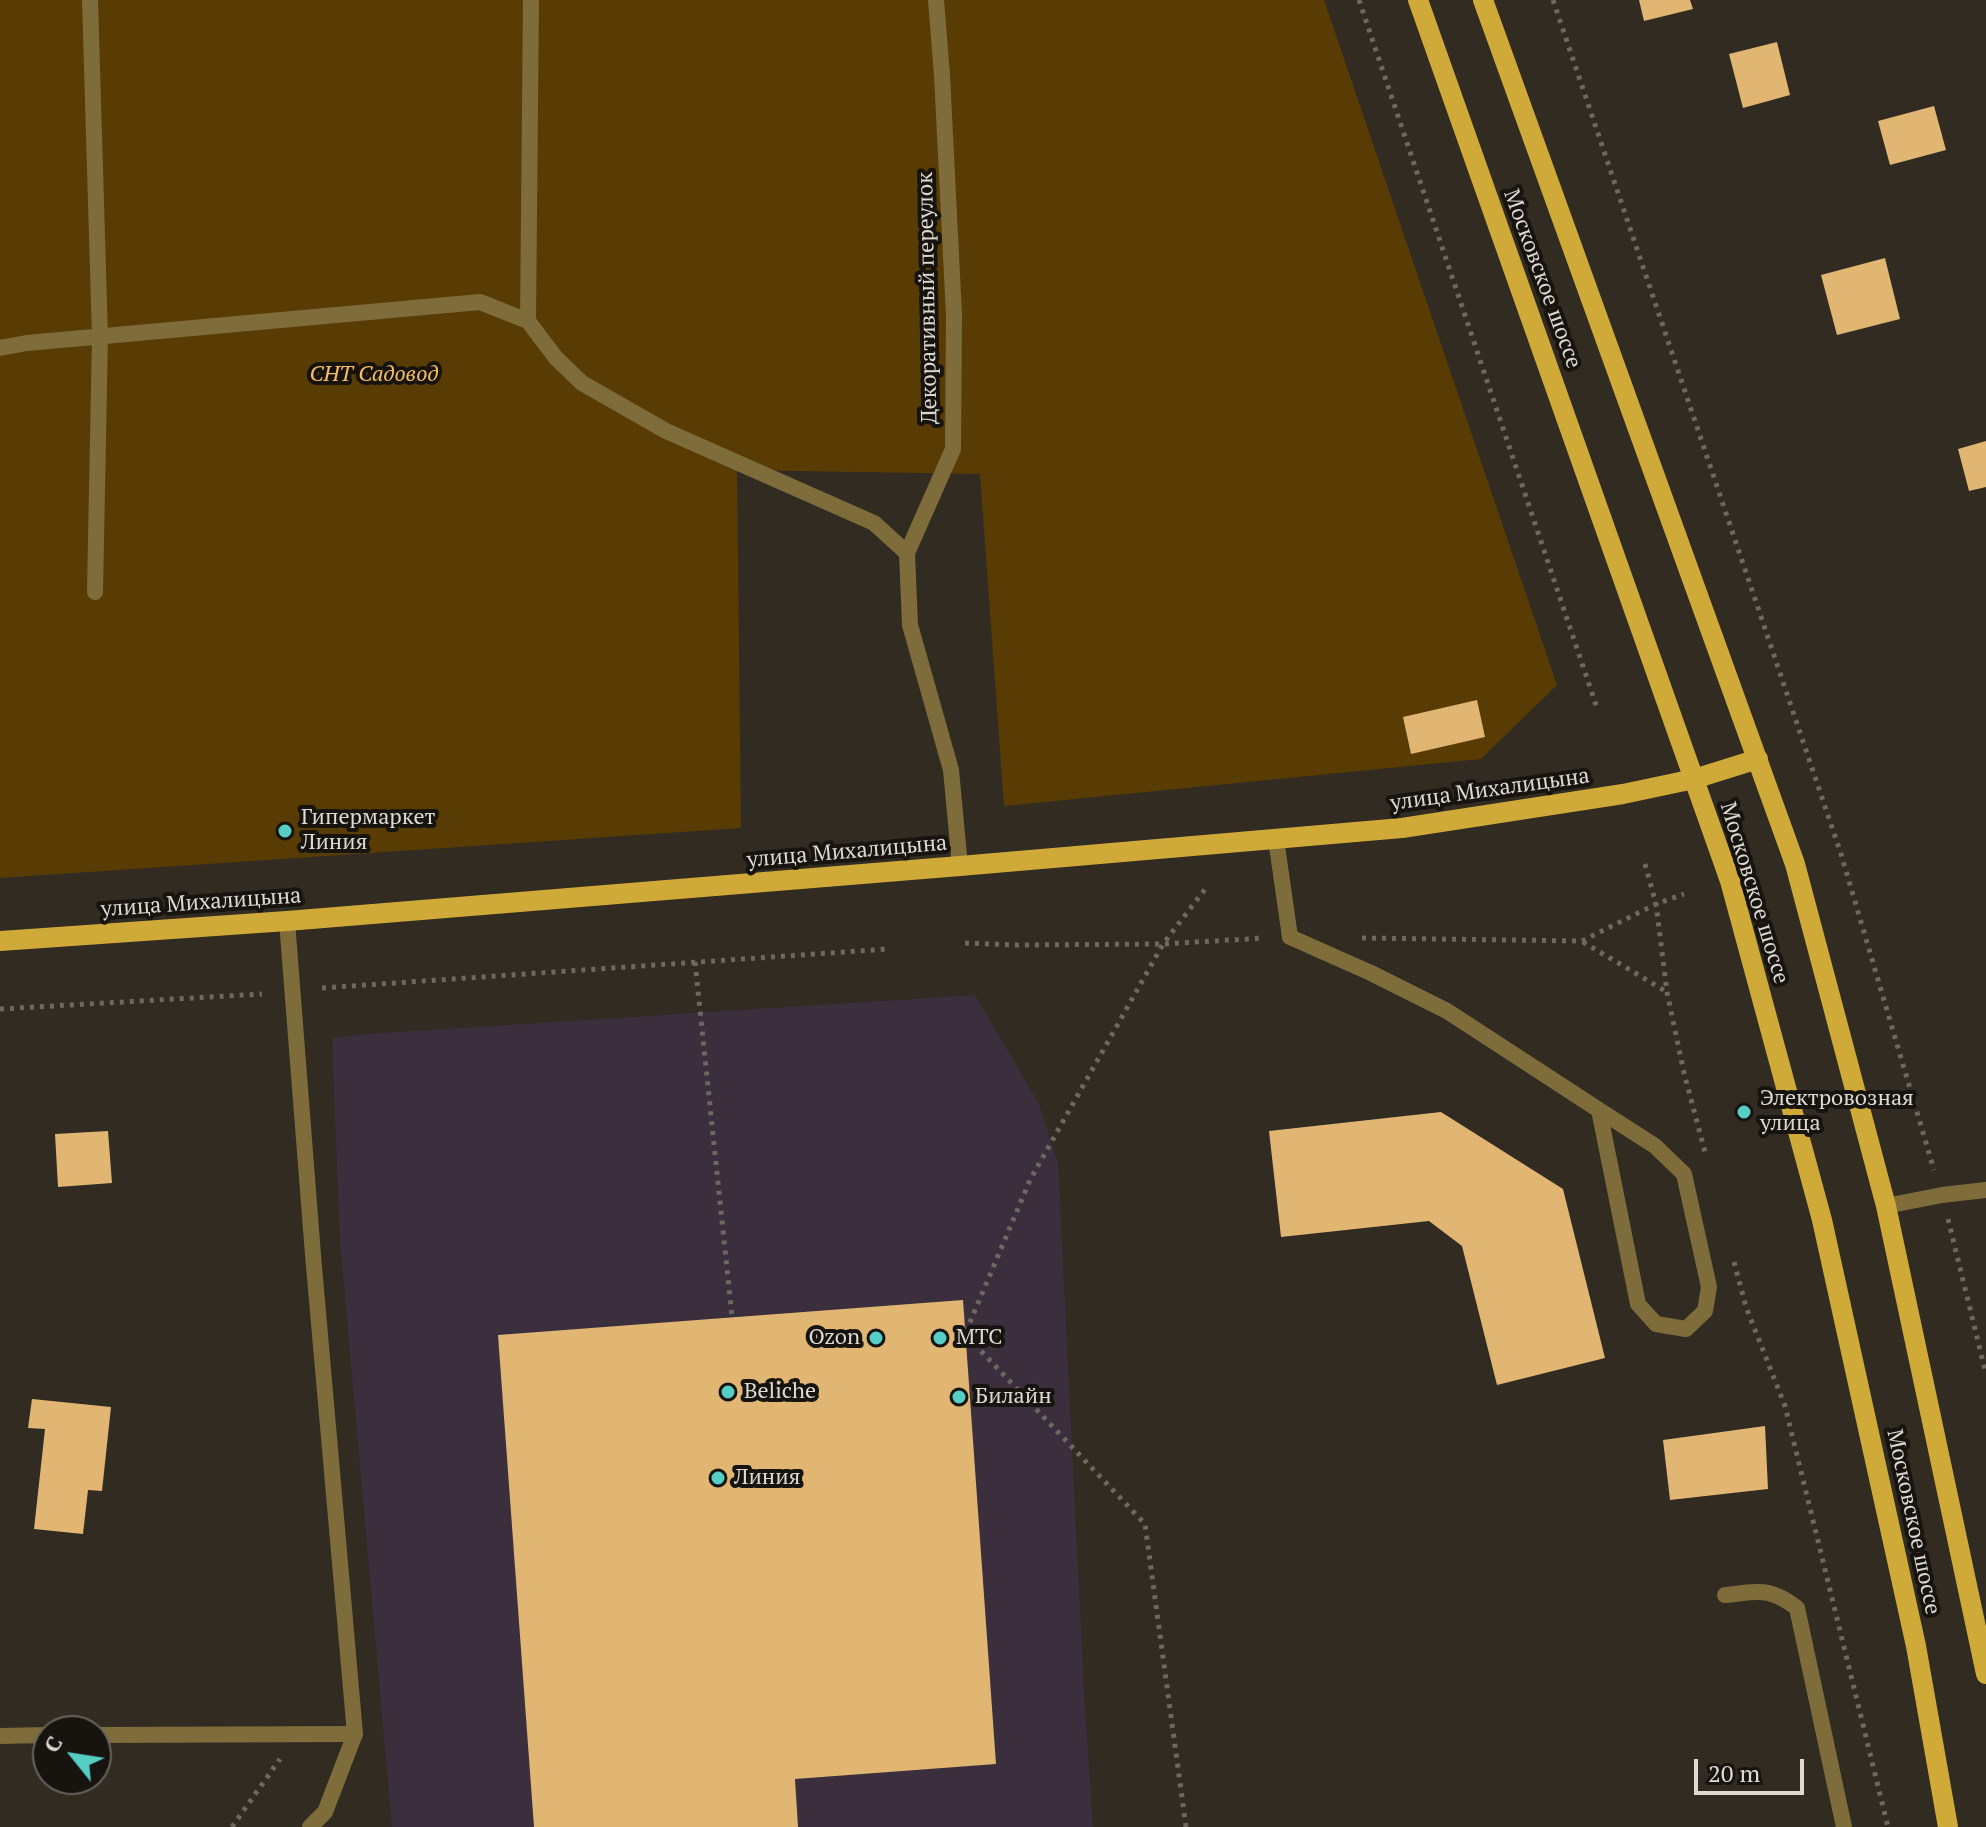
<!DOCTYPE html>
<html>
<head>
<meta charset="utf-8">
<style>
  body { margin:0 }
  #map { position:relative; width:1986px; height:1827px; overflow:hidden; background:#312b22; font-family:"PT Serif",serif }
  canvas { display:block }
  .north { position:absolute; left:32px; top:1715px; width:80px; height:80px; box-sizing:border-box; background:#171410; border:2px solid #66635e; border-radius:50%; rotate:300deg; font-size:22px; font-weight:700; line-height:32px; text-align:center; color:#ddd9d3 }
  .north::after { content:''; display:block; margin:auto; width:28px; height:36px; background:#55cec5; clip-path:polygon(50% 0,100% 100%,50% 72%,0 100%) }
  .scale { position:absolute; left:1694px; top:1759px; width:110px; height:36px; box-sizing:border-box; border:4px solid #ddd9d3; border-top:0; padding-left:10px; font-size:24px; line-height:28px; white-space:nowrap; color:#ddd9d3; -webkit-text-stroke:6px #171410; paint-order:stroke }
</style>
</head>
<body>
<div id="map">
<canvas width="1986" height="1827"></canvas>
<div class="north">С</div>
<div class="scale">20 m</div>
</div>
<script>
const g = document.querySelector('canvas').getContext('2d');
g.lineJoin = 'round';
function paint(path, color) { g.fillStyle = color; g.fill(path, 'evenodd'); }
function stroke(path, color, width, dash) { g.strokeStyle = color; g.lineWidth = width; g.lineCap = dash ? 'butt' : 'round'; g.setLineDash(dash || []); g.stroke(path); }
function write(font, color, halo, rows, align = 'center') {
  g.font = font + ' "PT Serif",serif'; g.lineWidth = 8; g.setLineDash([]); g.textBaseline = 'middle'; g.strokeStyle = halo; g.fillStyle = color; for (const [text, x, y, turn = 0] of rows) {
    g.save(); g.translate(x, y); g.rotate((+turn || 0) * Math.PI / 180); g.textAlign = isNaN(turn) ? turn : align; if (halo) g.strokeText(text, 0, 0); g.fillText(text, 0, 0); g.restore();
  }
}
paint(new Path2D(`
  M975 995 1039 1104 1058 1163 1084 1692 1093 1827H392L340 1240 332 1038 367 1034Z`), '#3b2f3d');
paint(new Path2D(`
  M0 0H1324L1557 685 1481 759 1004 806 980 474 737 470 741 828 0 878Z`), '#593c03');
paint(new Path2D(`
  M1639 0H1690L1693 9 1644 21Z
  M1777 42 1790 95 1743 108 1729 54Z
  M1934 106 1946 150 1890 165 1878 121Z
  M1885 258 1900 319 1837 335 1821 275Z
  M1986 441V487L1969 491 1958 449Z
  M1477 700 1485 737 1411 754 1403 717Z
  M1441 1112 1563 1189 1605 1358 1497 1385 1462 1246 1429 1221 1281 1237 1269 1131Z
  M108 1131 112 1183 58 1187 55 1134Z
  M963 1300 996 1764 795 1779 798 1827H534L498 1335Z
  M32 1399 111 1407 102 1491 88 1490 83 1534 34 1529 45 1429 28 1428Z
  M1765 1426 1768 1489 1670 1500 1663 1440Z`), '#e1b673');
stroke(new Path2D(`
  M1359 0 1597 708
  M1553 0 1841 854 1934 1170
  M1645 864 1656 904 1667 992 1684 1073 1706 1156
  M1362 938 1582 941 1656 904 1684 894
  M1583 942 1667 992
  M965 943 1017 945 1163 944 1264 938
  M695 962 732 1317
  M322 988 888 949
  M0 1009 262 994
  M1948 1219 1986 1374
  M1734 1262 1746 1307 1785 1406 1888 1827
  M232 1827 280 1759
  M1186 1827 1145 1524 965 1334 1030 1180 1163 944 1206 888`), '#6d6860', 5, [4, 6]);
stroke(new Path2D(`
  M90 0 100 337 95 592
  M936 0 942 75 954 315 953 449 907 553 910 625 951 770 960 866
  M528 321 531 0
  M0 348 27 343 480 302 528 321 556 358 582 383 666 431 874 523 907 553
  M1276 839 1290 937 1371 973 1447 1011 1599 1110 1638 1304 1656 1324 1686 1329 1705 1311 1709 1287 1684 1174 1655 1146 1599 1110
  M1725 1595C1758 1592 1769 1586 1797 1608L1844 1827
  M96 1735 355 1734
  M0 1736 48 1735`), '#7e6c3b', 16);
stroke(new Path2D(`
  M287 921 313 1255 355 1734 325 1812 310 1827
  M1886 1206 1942 1195 1986 1190`), '#7e6c3b', 16);
stroke(new Path2D(`
  M1418 0 1730 881 1822 1220 1916 1646 1948 1827
  M1483 0 1795 864 1886 1206 1986 1674
  M0 941 287 921 960 866 1402 828 1623 794 1694 779 1758 759`), '#d0aa38', 20);
for (const [x, y, r, color] of [
  [285,831,8,"#55cec5"],
  [1744,1112,8,"#55cec5"],
  [876,1338,8,"#55cec5"],
  [940,1338,8,"#55cec5"],
  [728,1392,8,"#55cec5"],
  [959,1397,8,"#55cec5"],
  [718,1478,8,"#55cec5"]
]) { const dot = new Path2D(); dot.arc(x, y, r, 0, 2 * Math.PI); g.fillStyle = color; g.fill(dot); stroke(dot, '#171410', 3); }
write('22px', '#ddd9d3', '#171410', [
  ["Московское шоссе",1542,279,70],
  ["Декоративный переулок",928,298,-91],
  ["улица Михалицына",1490,790,-8],
  ["улица Михалицына",847,852,-5],
  ["Московское шоссе",1754,893,73],
  ["улица Михалицына",201,903,-4],
  ["Московское шоссе",1913,1522,78]
]);
write('italic 22px', '#f7bd61', '#171410', [
  ["СНТ Садовод",374,375]
]);
write('22px', '#ddd9d3', '#171410', [
  ["Гипермаркет",301,818],
  ["Линия",301,843],
  ["Электровозная",1760,1099],
  ["улица",1760,1124],
  ["Ozon",860,1338,"right"],
  ["МТС",956,1338],
  ["Beliche",744,1392],
  ["Билайн",975,1397],
  ["Линия",734,1478]
], 'left');
</script>
</body>
</html>
